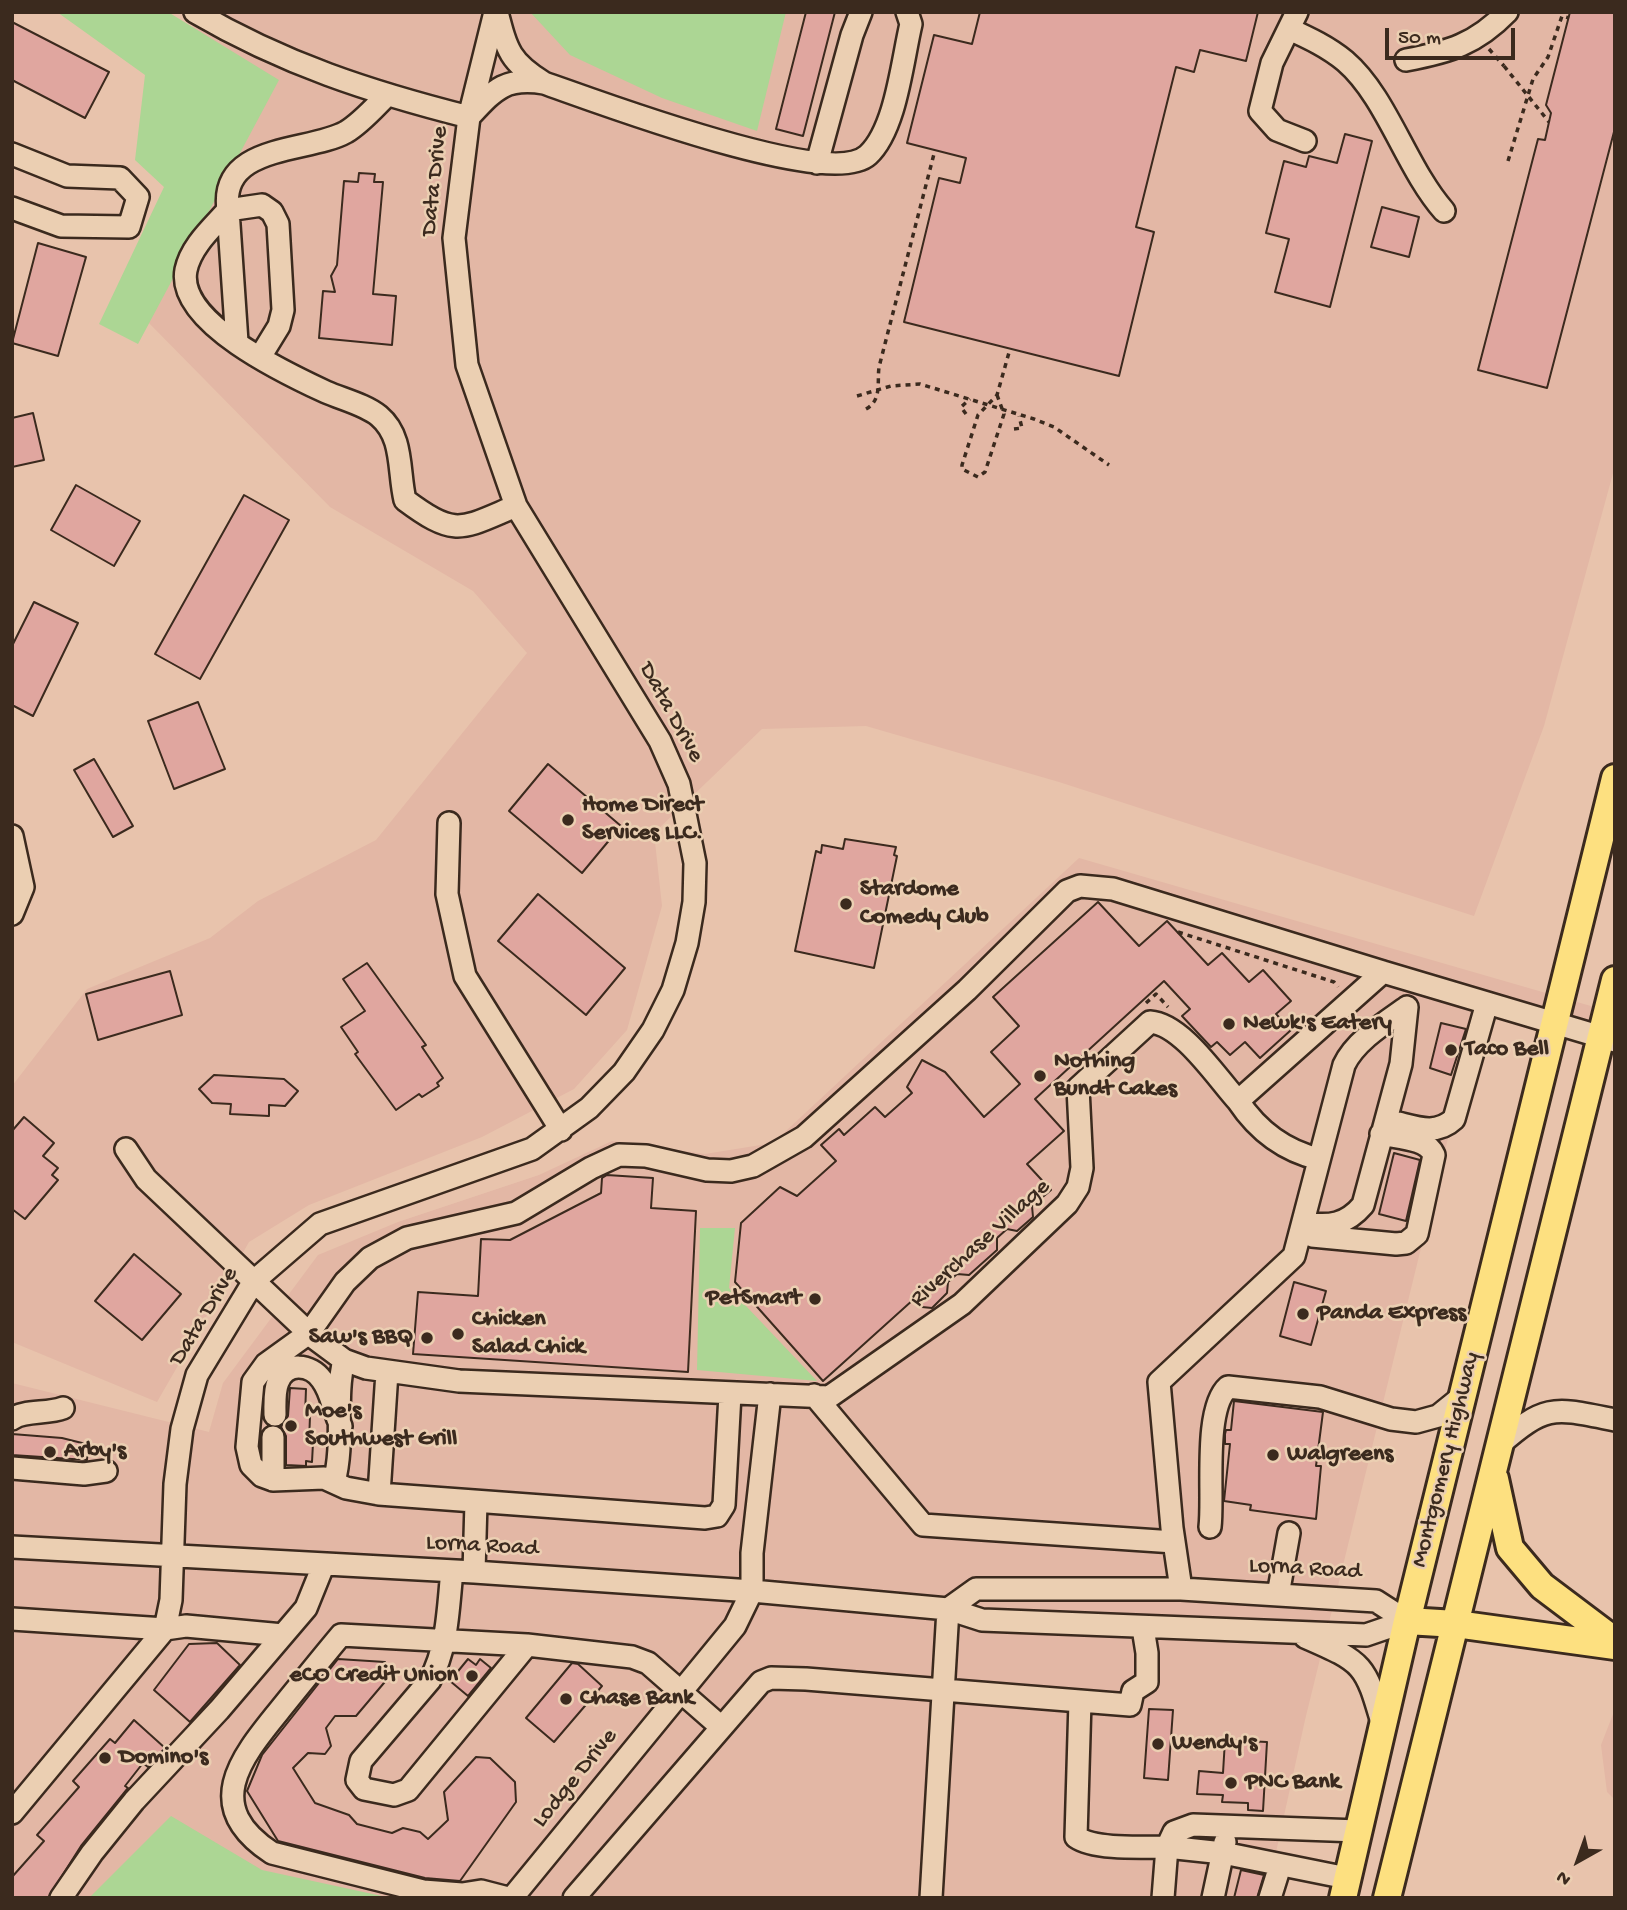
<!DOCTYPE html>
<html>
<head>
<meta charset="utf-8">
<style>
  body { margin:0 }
  #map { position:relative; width:1627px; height:1910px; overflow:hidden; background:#e8c3ac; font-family:"Gochi Hand",sans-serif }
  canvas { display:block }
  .frame { position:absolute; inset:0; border:14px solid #3b2a1e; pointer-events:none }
  .north { position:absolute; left:1543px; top:1826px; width:70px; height:70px; -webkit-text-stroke:5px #ebcfb2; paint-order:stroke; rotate:220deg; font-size:19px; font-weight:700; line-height:28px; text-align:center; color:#3b2a1e }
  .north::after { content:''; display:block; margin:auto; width:24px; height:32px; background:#3b2a1e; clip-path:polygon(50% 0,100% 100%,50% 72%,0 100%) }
  .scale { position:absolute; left:1385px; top:28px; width:130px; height:32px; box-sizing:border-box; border:4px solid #3b2a1e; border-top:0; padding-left:9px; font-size:21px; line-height:24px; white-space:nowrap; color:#3b2a1e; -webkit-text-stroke:5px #ebcfb2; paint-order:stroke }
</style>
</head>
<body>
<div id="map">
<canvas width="1627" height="1910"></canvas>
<div class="frame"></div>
<div class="north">N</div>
<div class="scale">50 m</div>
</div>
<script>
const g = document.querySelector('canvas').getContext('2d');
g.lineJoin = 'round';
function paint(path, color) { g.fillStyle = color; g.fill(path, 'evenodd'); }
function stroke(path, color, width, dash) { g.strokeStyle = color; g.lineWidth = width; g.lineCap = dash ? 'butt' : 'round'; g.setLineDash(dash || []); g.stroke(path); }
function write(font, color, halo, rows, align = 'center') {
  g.font = font + ' "Gochi Hand",sans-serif'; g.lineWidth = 5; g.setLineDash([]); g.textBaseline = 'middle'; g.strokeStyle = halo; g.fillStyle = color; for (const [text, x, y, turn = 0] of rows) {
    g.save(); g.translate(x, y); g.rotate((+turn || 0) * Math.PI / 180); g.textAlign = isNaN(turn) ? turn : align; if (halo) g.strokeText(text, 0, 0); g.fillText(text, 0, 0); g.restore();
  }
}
paint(new Path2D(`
  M186 12H1615V466L1544 726 1474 916 1059 782 866 726 762 729 654 833 662 906 627 1030 574 1089 482 1137 309 1205 249 1242 157 1402 12 1342V1086L87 989 210 938 258 901 376 840 527 653 473 591 330 507 145 319 231 111Z
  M1079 858 1615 1013V1049L1479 1012 1305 1720 1266 1898H320L154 1841 106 1898H12V1383L209 1432 223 1383 318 1255 398 1222 539 1175 612 1141 705 1154 773 1143Z
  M1615 1709V1800L1607 1792 1601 1745Z`), '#e3b7a5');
paint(new Path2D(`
  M57 12H168L279 80 138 344 99 324 164 187 135 160 145 75Z
  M530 12H786L757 131 662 98 570 55Z
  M700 1228H735L729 1288 817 1381 697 1370Z
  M171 1816 262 1870 391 1898H89Z`), '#acd694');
const building = new Path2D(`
  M806 12H835L803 136 776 129Z
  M980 12H1258L1246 61 1200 50 1194 72 1176 67 1136 227 1154 232 1119 376 904 322 939 178 960 183 966 158 907 143 934 35 972 44Z
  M1570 12H1615V128L1547 388 1478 370 1538 139 1545 140 1551 113 1546 105Z
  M12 22 109 72 85 118 12 80Z
  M1345 134 1372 141 1330 307 1275 292 1289 239 1266 233 1284 161 1306 167 1309 156 1337 163Z
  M359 173 375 174 374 182H383L373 294 396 296 392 345 319 338 323 291 335 292 331 276 337 265 344 181 358 182Z
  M1382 207 1419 217 1409 257 1371 247Z
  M38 243 86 257 58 356 12 343Z
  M33 413 44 460 12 467V418Z
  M76 485 140 521 114 566 51 530Z
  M244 495 289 520 200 679 155 654Z
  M34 602 78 623 33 716 12 705V646Z
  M198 702 225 769 174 789 148 721Z
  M94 759 133 826 113 837 74 770Z
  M548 764 621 826 582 873 509 811Z
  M845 839 896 847 894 855 897 856 874 968 795 951 816 851 821 853 822 845 843 849Z
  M538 894 625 968 586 1015 498 941Z
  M1098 902 1139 946 1167 921 1208 965 1222 953 1249 982 1263 970 1291 1001 1276 1014 1291 1030 1260 1058 1245 1042 1230 1055 1217 1042 1211 1047 1182 1016 1190 1009 1164 981 1035 1099 1064 1131 1027 1164 1051 1190 1032 1206 1033 1217 1017 1231 1007 1229 997 1238V1250L969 1275 957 1274 948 1282 947 1293 932 1308 922 1307 914 1299 823 1381 735 1282 741 1223 780 1187 797 1196 836 1161 821 1145 839 1129 844 1135 875 1107 885 1117 912 1093 907 1087 922 1060 945 1072 984 1117 1020 1084 991 1052 1019 1026 993 997Z
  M367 963 426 1045 422 1047 443 1078 437 1083 439 1086 422 1097 419 1094 396 1110 355 1054 358 1052 341 1027 365 1011 343 979Z
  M170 971 182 1015 98 1040 86 994Z
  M1441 1023 1466 1029 1451 1075 1430 1068Z
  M214 1075 284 1079 298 1091 285 1106 269 1105V1116L230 1114 231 1104 212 1103 199 1089Z
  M24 1117 54 1143 43 1156 58 1168 52 1175 58 1180 25 1219 12 1209V1131Z
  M1394 1153 1420 1160 1406 1221 1379 1214Z
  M607 1175 653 1178 651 1208 696 1211 688 1372 413 1354 418 1292 478 1296 481 1239 510 1240 601 1193 602 1178Z
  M134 1254 181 1294 142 1340 95 1301Z
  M1294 1282 1326 1291 1311 1345 1280 1336Z
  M290 1388 306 1389 305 1416H310L309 1443H313L312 1462 306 1461V1466L286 1465V1436L281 1427 288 1416Z
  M1234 1401 1323 1412 1316 1466H1321L1316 1519 1250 1510 1251 1505 1224 1501 1230 1444H1225V1434L1226 1430H1231Z
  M12 1434 62 1438 82 1443 88 1445 87 1460 12 1455Z
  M217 1643 240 1665 190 1722 154 1690 189 1644Z
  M338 1659 385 1662 389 1677 356 1716H335L326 1728 331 1746 325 1754 308 1753 293 1768 315 1803 349 1815 357 1824 392 1833 403 1828 420 1832 428 1839 448 1820 444 1792 476 1757 490 1758 515 1782 516 1802 460 1881 425 1878 278 1841 247 1791 262 1755Z
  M468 1659 476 1665 480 1659 491 1668 468 1696 450 1681Z
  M572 1663 578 1664 602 1686 554 1742 526 1718Z
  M1149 1709 1173 1710 1168 1780 1144 1778Z
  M134 1720 165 1748 148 1767 143 1763 125 1786 128 1788 81 1846 48 1898H12V1877L44 1841 37 1835 79 1787 73 1781 110 1739 115 1743Z
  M1225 1740 1267 1742 1263 1811 1248 1810V1803L1222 1802 1223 1795 1197 1794 1199 1771 1223 1773Z
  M1241 1870 1264 1875 1257 1898H1234Z`);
paint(building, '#e0a69f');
stroke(building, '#3b2a1e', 2);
const minor = new Path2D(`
  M195 12C284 64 370 92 469 117 495 89 505 77 544 83 510 62 507 51 497 12
  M1297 12 1272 63 1260 111 1277 130 1305 141
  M1289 29C1309 38 1328 47 1345 61 1387 97 1406 168 1444 211
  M1406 60C1449 52 1476 44 1507 12
  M544 83C596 101 830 190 868 155 896 129 902 62 911 24L907 12
  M386 96C374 108 361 123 346 132 309 153 219 143 228 210 212 228 191 246 186 270 176 322 287 374 326 392 342 399 366 405 379 416 404 437 398 471 405 500 456 538 461 529 516 506
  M12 154 67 176 120 178 138 197 129 227 61 226 12 208
  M817 163 852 35 861 12
  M237 342 228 210 262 205 272 212 278 224 283 310 279 326 260 357
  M449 823 447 894 465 976 561 1130
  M12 836 23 887 12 914
  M1238 1101C1258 1131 1285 1151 1319 1159
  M1398 1123C1418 1128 1437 1135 1454 1119L1487 1003
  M126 1149 146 1179 313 1337 344 1360 366 1368 459 1381 829 1397 962 1304 1067 1204 1078 1187 1082 1168 1078 1088 1150 1022C1182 1024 1217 1078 1238 1101L1383 972 1615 1041
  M1312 1236 1396 1244 1406 1243 1417 1234 1434 1155C1427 1138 1398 1138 1381 1134
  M387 1372 379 1494 705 1518 717 1516 724 1505 730 1394
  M814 1395 923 1525 1174 1542
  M275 1415C275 1405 274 1391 278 1382 286 1361 311 1364 322 1380 332 1393 333 1411 341 1426
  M12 1419C23 1410 48 1414 63 1408
  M1499 1445C1547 1403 1554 1408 1615 1420
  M12 1468 84 1474 106 1471
  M273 1480V1437
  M334 1482C345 1441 334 1400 344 1360
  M379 1494 346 1488 324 1478 273 1480 262 1476 251 1465 247 1447 253 1382 266 1364 309 1333 345 1282 370 1258 407 1238 516 1213 591 1168 619 1155 646 1156 707 1170 731 1171 753 1166 804 1137 967 990 1067 891 1080 886 1113 889 1383 972
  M1210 1527C1214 1496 1203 1409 1228 1387L1320 1397 1391 1419 1416 1422 1438 1416 1464 1395
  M12 1547 474 1572 752 1591 948 1609 982 1620 1366 1635 1407 1621
  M452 1571C448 1608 448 1647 430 1680L361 1761 357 1780 364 1789 394 1795 408 1790 527 1645 632 1657 648 1663 720 1726
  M474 1572 476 1502
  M1181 1589 1172 1528 1159 1382 1294 1256 1344 1065C1355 1041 1386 1022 1407 1007L1401 1064 1363 1205C1346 1225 1330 1227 1303 1223
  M1278 1595 1289 1533
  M948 1609 976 1589H1181L1376 1601 1407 1621
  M12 1619 165 1629 186 1626 283 1635
  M1305 1637C1365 1663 1365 1664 1383 1726
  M1080 1701 1076 1837C1095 1850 1143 1847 1167 1847L1163 1898
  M12 1813 165 1629 171 1600 175 1484 182 1429 197 1375 254 1281 320 1224 532 1149 589 1108 624 1072 653 1030 673 990 687 943 694 902 695 863 679 784 660 741 516 506 467 365 454 238 469 117 495 12
  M1347 1878 1223 1853 1167 1847 1174 1832 1193 1825 1358 1831
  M61 1898 92 1853 134 1801 219 1710 306 1608 323 1566
  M508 1898 481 1891 462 1894 423 1891 272 1853C202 1807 239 1760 279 1711 300 1685 320 1660 341 1635L527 1645
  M512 1898 735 1626 752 1591V1553L770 1394
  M574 1898 761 1682 771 1678 806 1679 1130 1705 1133 1691 1147 1682V1653L1143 1628
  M931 1898 948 1609
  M1213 1898 1225 1842
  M1270 1898 1280 1866`);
const major = new Path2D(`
  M1495 1479 1510 1548 1542 1586 1615 1641
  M1407 1621 1456 1624 1615 1646
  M1343 1898 1407 1621 1615 778
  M1387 1898 1615 980`);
stroke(minor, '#3b2a1e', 26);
stroke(major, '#3b2a1e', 32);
stroke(new Path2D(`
  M1489 49 1504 66
  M1508 161 1533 79 1548 57 1562 16 1569 18
  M997 395 1004 414 985 472 978 477 962 469V465L978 415 997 395 1010 349
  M857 396 891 386 920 384 1034 419 1054 427 1109 465
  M866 409C882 400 877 383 879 367L935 150
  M966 414 961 407 970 399
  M1014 429 1022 428 1019 416
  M1178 932 1334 982 1338 987
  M1146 1003 1156 994 1168 1007`), '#3b2a1e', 3.5, [5, 5]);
stroke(minor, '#ebcfb2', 21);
stroke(major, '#fde080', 26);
stroke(new Path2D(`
  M1504 66 1549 122`), '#3b2a1e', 3.5, [5, 5]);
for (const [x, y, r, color] of [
  [568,820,7,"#3b2a1e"],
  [846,904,7,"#3b2a1e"],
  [1229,1024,7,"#3b2a1e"],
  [1451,1050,7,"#3b2a1e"],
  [1040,1076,7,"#3b2a1e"],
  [815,1299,7,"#3b2a1e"],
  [1303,1314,7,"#3b2a1e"],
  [458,1334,7,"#3b2a1e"],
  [427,1338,7,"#3b2a1e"],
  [291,1426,7,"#3b2a1e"],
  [50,1452,7,"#3b2a1e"],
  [1273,1455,7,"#3b2a1e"],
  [472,1676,7,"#3b2a1e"],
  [566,1699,7,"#3b2a1e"],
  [1158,1744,7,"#3b2a1e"],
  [105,1758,7,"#3b2a1e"],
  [1231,1783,7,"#3b2a1e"]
]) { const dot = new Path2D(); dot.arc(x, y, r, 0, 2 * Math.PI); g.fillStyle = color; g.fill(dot); stroke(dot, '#ebcfb2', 2.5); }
write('24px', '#3b2a1e', '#ebcfb2', [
  ["Data Drive",436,181,-84],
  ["Data Drive",670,713,61],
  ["Riverchase Village",981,1244,-42],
  ["Data Drive",205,1317,-59],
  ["Montgomery Highway",1447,1460,-76],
  ["Lorna Road",482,1547,3],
  ["Lorna Road",1305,1570,3],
  ["Lodge Drive",576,1779,-51]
]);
write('bold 24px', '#3b2a1e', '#ebcfb2', [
  ["Home Direct",582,806],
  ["Services LLC.",582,834],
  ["Stardome",860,890],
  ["Comedy Club",860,918],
  ["Newk's Eatery",1243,1024],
  ["Taco Bell",1465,1050],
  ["Nothing",1054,1062],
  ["Bundt Cakes",1054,1090],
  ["PetSmart",801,1299,"right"],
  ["Panda Express",1317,1314],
  ["Chicken",472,1320],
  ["Salad Chick",472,1348],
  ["Saw's BBQ",413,1338,"right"],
  ["Moe's",305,1412],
  ["Southwest Grill",305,1440],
  ["Arby's",64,1452],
  ["Walgreens",1287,1455],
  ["eCO Credit Union",458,1676,"right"],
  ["Chase Bank",580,1699],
  ["Wendy's",1172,1744],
  ["Domino's",119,1758],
  ["PNC Bank",1245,1783]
], 'left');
</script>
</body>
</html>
